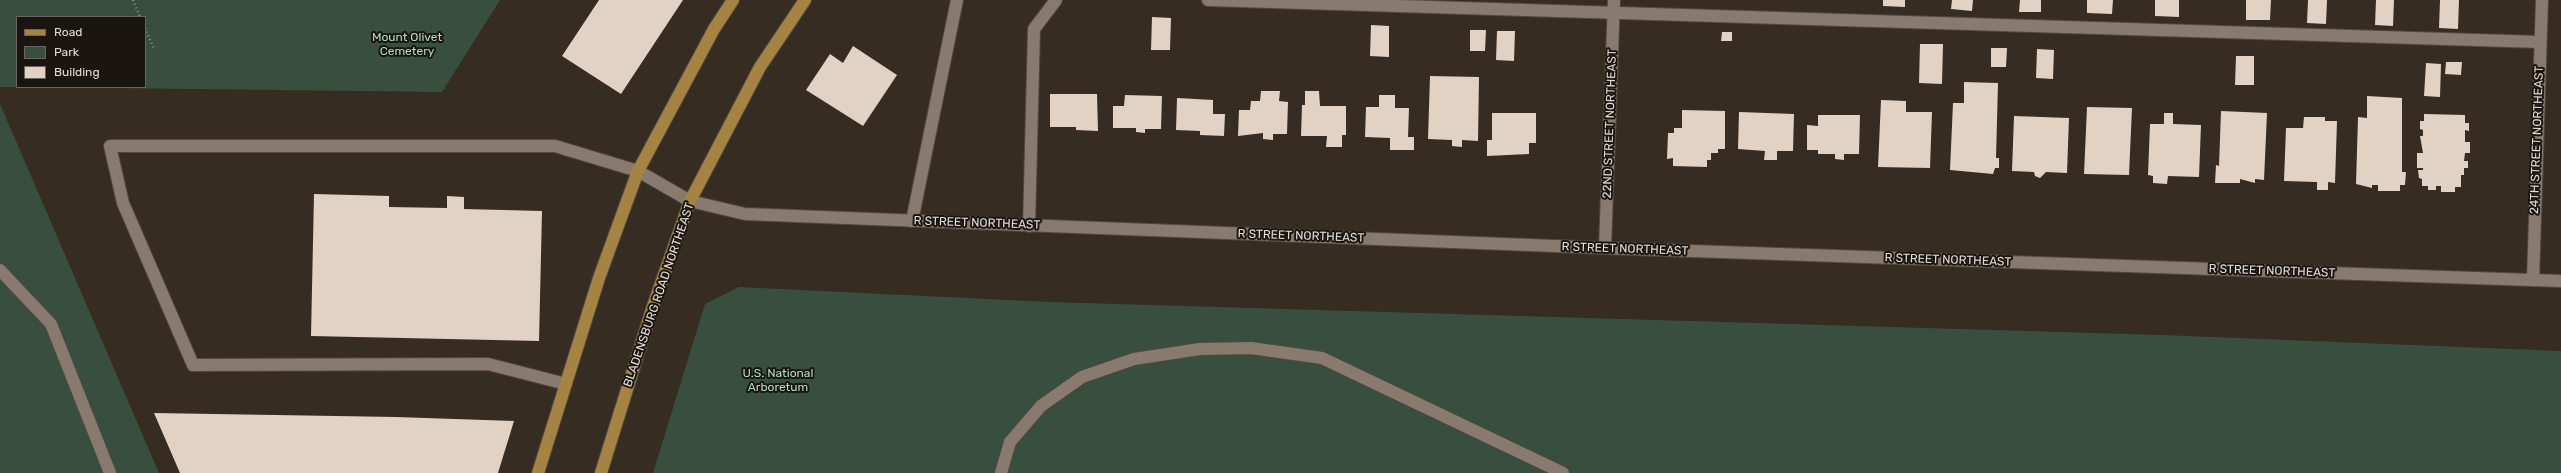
<!DOCTYPE html>
<html>
<head>
<meta charset="utf-8">
<style>
  body { margin:0 }
  #map { position:relative; width:2561px; height:473px; overflow:hidden; background:#372c21; font-family:Rubik,sans-serif }
  canvas { display:block }
  .legend { position:absolute; left:16px; top:16px; width:130px; height:72px; box-sizing:border-box; background:#1b1511; border:1px solid #6b645f; margin:0; padding:5px 7px; list-style:none; font-size:12px; color:#e2dbd4 }
  .legend li { display:flex; align-items:center; gap:8px; height:20px }
  .legend b { width:20px; border:1px solid #6b645f }
</style>
</head>
<body>
<div id="map">
<canvas width="2561" height="473"></canvas>
<ul class="legend">
<li><b style="height:5px;background:#a48343"></b>Road</li>
<li><b style="height:11px;background:#384e3f"></b>Park</li>
<li><b style="height:11px;background:#e1d2c4"></b>Building</li>
</ul>
</div>
<script>
const g = document.querySelector('canvas').getContext('2d');
g.lineJoin = 'round';
function paint(path, color) { g.fillStyle = color; g.fill(path, 'evenodd'); }
function stroke(path, color, width, dash) { g.strokeStyle = color; g.lineWidth = width; g.lineCap = dash ? 'butt' : 'round'; g.setLineDash(dash || []); g.stroke(path); }
function write(font, color, halo, rows, align = 'center') {
  g.font = font + ' Rubik,sans-serif'; g.lineWidth = 4; g.setLineDash([]); g.textBaseline = 'middle'; g.strokeStyle = halo; g.fillStyle = color; for (const [text, x, y, turn = 0] of rows) {
    g.save(); g.translate(x, y); g.rotate((+turn || 0) * Math.PI / 180); g.textAlign = isNaN(turn) ? turn : align; if (halo) g.strokeText(text, 0, 0); g.fillText(text, 0, 0); g.restore();
  }
}
paint(new Path2D(`
  M0 0H500L442 92 26 87H145V17H17V87H0Z
  M0 104 159 473H0Z
  M739 287 1049 302 2162 335 2561 351V473H653L705 304Z`), '#384e3f');
paint(new Path2D(`
  M599 0H683L621 94 562 56Z
  M1883 0H1905V7L1883 6Z
  M1952 0H1973L1972 11 1951 9Z
  M2020 0H2041V12H2019Z
  M2087 0H2113L2112 14 2087 13Z
  M2155 0H2179V17L2155 16Z
  M2246 0H2271L2270 20H2246Z
  M2308 0H2327L2326 24 2307 23Z
  M2376 0H2394L2393 26 2375 25Z
  M2440 0H2459L2458 29 2439 28Z
  M1152 17 1171 18 1170 50H1151Z
  M1371 25 1389 26V57L1370 56Z
  M1470 30H1486L1485 51H1470Z
  M1497 31H1515L1514 61 1496 60Z
  M1722 32H1732V41H1721Z
  M1920 44H1943L1942 84 1919 83Z
  M853 46 897 75 863 126 806 90 830 54 843 63Z
  M1991 48H2007L2006 67H1991Z
  M2037 49 2054 50 2053 79 2036 78Z
  M2236 56H2254V85H2235Z
  M2446 62H2462L2461 75 2445 74Z
  M2426 63 2441 64 2440 97 2424 96Z
  M1430 76 1479 77 1478 141 1462 140V147L1452 146V140L1428 139Z
  M1964 82 1998 83 1996 158H1999V168H1995L1993 174 1950 170 1953 103H1964Z
  M1261 91H1280L1279 101 1288 102 1287 134H1273V140L1263 139V133L1238 136 1239 110H1250L1251 101H1260Z
  M1305 91H1319L1320 106H1346V135H1342V147H1326L1327 136H1301L1302 105H1305Z
  M1050 94H1097L1098 131 1076 130V127H1050Z
  M1125 95 1162 96 1161 129H1145V133L1136 132V128H1113V106H1124Z
  M1379 95H1395V108H1409L1408 137H1414V150H1390V138L1365 137 1366 107H1379Z
  M2367 96 2402 98V172H2406L2405 185H2400V191H2378V185H2372V188L2356 184 2358 117 2367 118Z
  M1177 98 1213 100V114H1225L1224 136 1200 135V131L1176 130Z
  M1881 100 1906 101V112H1932L1930 168 1878 167Z
  M2087 107 2132 108 2129 175 2084 174Z
  M1682 110 1725 111V149H1718V153H1711V160H1707V167L1673 166V158L1667 159 1668 133H1674V128H1682Z
  M2221 111 2267 113 2264 180 2255 179V183L2240 179V183H2215L2216 165 2219 166Z
  M1739 112 1794 114 1793 151H1777V160H1764L1765 151 1738 149Z
  M1492 113H1536V143H1529V154L1487 156V140H1492Z
  M2164 113H2173V124L2201 125 2199 177 2168 176 2167 184 2153 183V176L2148 175 2150 124H2164Z
  M2424 114 2465 115V123H2469V131L2465 130V142H2470V153H2465L2464 161H2468V168H2464V175H2461V187H2455V192H2441V186H2436V190H2428V186H2422V179L2419 178 2418 170H2423V168H2417V153H2423L2420 136H2423V130L2420 129V121H2424Z
  M1818 115H1860L1859 154H1844V160L1835 159V154H1818V150H1807V125L1818 126Z
  M2014 116 2069 118 2067 173 2046 172 2040 178 2035 176 2034 172 2012 171Z
  M2304 117H2325V121H2337L2335 183 2328 182V190H2317V182L2284 181 2286 128H2303Z
  M314 194 389 196V207L447 208V196L464 197V209L542 211 539 341 311 336Z
  M154 413 396 417 514 421 498 473H180Z`), '#e1d2c4');
const lane = new Path2D(`
  M1208 0 2540 42
  M912 221 957 0
  M1029 226 1034 29 1056 0
  M0 270 51 324 110 473
  M566 384 488 364 193 365 123 203 110 146H555L638 171 690 201
  M1001 473 1010 442 1041 406 1082 377 1134 359 1200 349 1251 348 1322 358 1563 473`);
const street = new Path2D(`
  M690 201 745 214 1605 248 2561 281
  M1605 248 1614 0
  M2533 280 2542 0`);
const primary = new Path2D(`
  M538 473 599 278 638 171 714 29 733 0
  M601 473 652 309 690 201 760 67 805 0`);
stroke(lane, '#51483f', 14);
stroke(street, '#51483f', 14);
stroke(primary, '#51483f', 14);
stroke(new Path2D(`
  M133 0 140 17
  M145 28 154 49`), '#948b82', 2.5, [1, 3]);
stroke(lane, '#887a6e', 12);
stroke(street, '#887a6e', 12);
stroke(primary, '#a48343', 12);
write('12px', '#addfbc', '#1b1511', [
  ["Mount Olivet",407,38],
  ["Cemetery",407,52],
  ["U.S. National",778,374],
  ["Arboretum",778,388]
]);
write('12px', '#e2dbd4', '#1b1511', [
  ["22ND STREET NORTHEAST",1610,124,-88],
  ["24TH STREET NORTHEAST",2537,140,-88],
  ["R STREET NORTHEAST",977,223,2],
  ["R STREET NORTHEAST",1301,236,2],
  ["R STREET NORTHEAST",1625,249,2],
  ["R STREET NORTHEAST",1948,260,2],
  ["R STREET NORTHEAST",2272,271,2],
  ["BLADENSBURG ROAD NORTHEAST",659,295,-71]
]);
</script>
</body>
</html>
